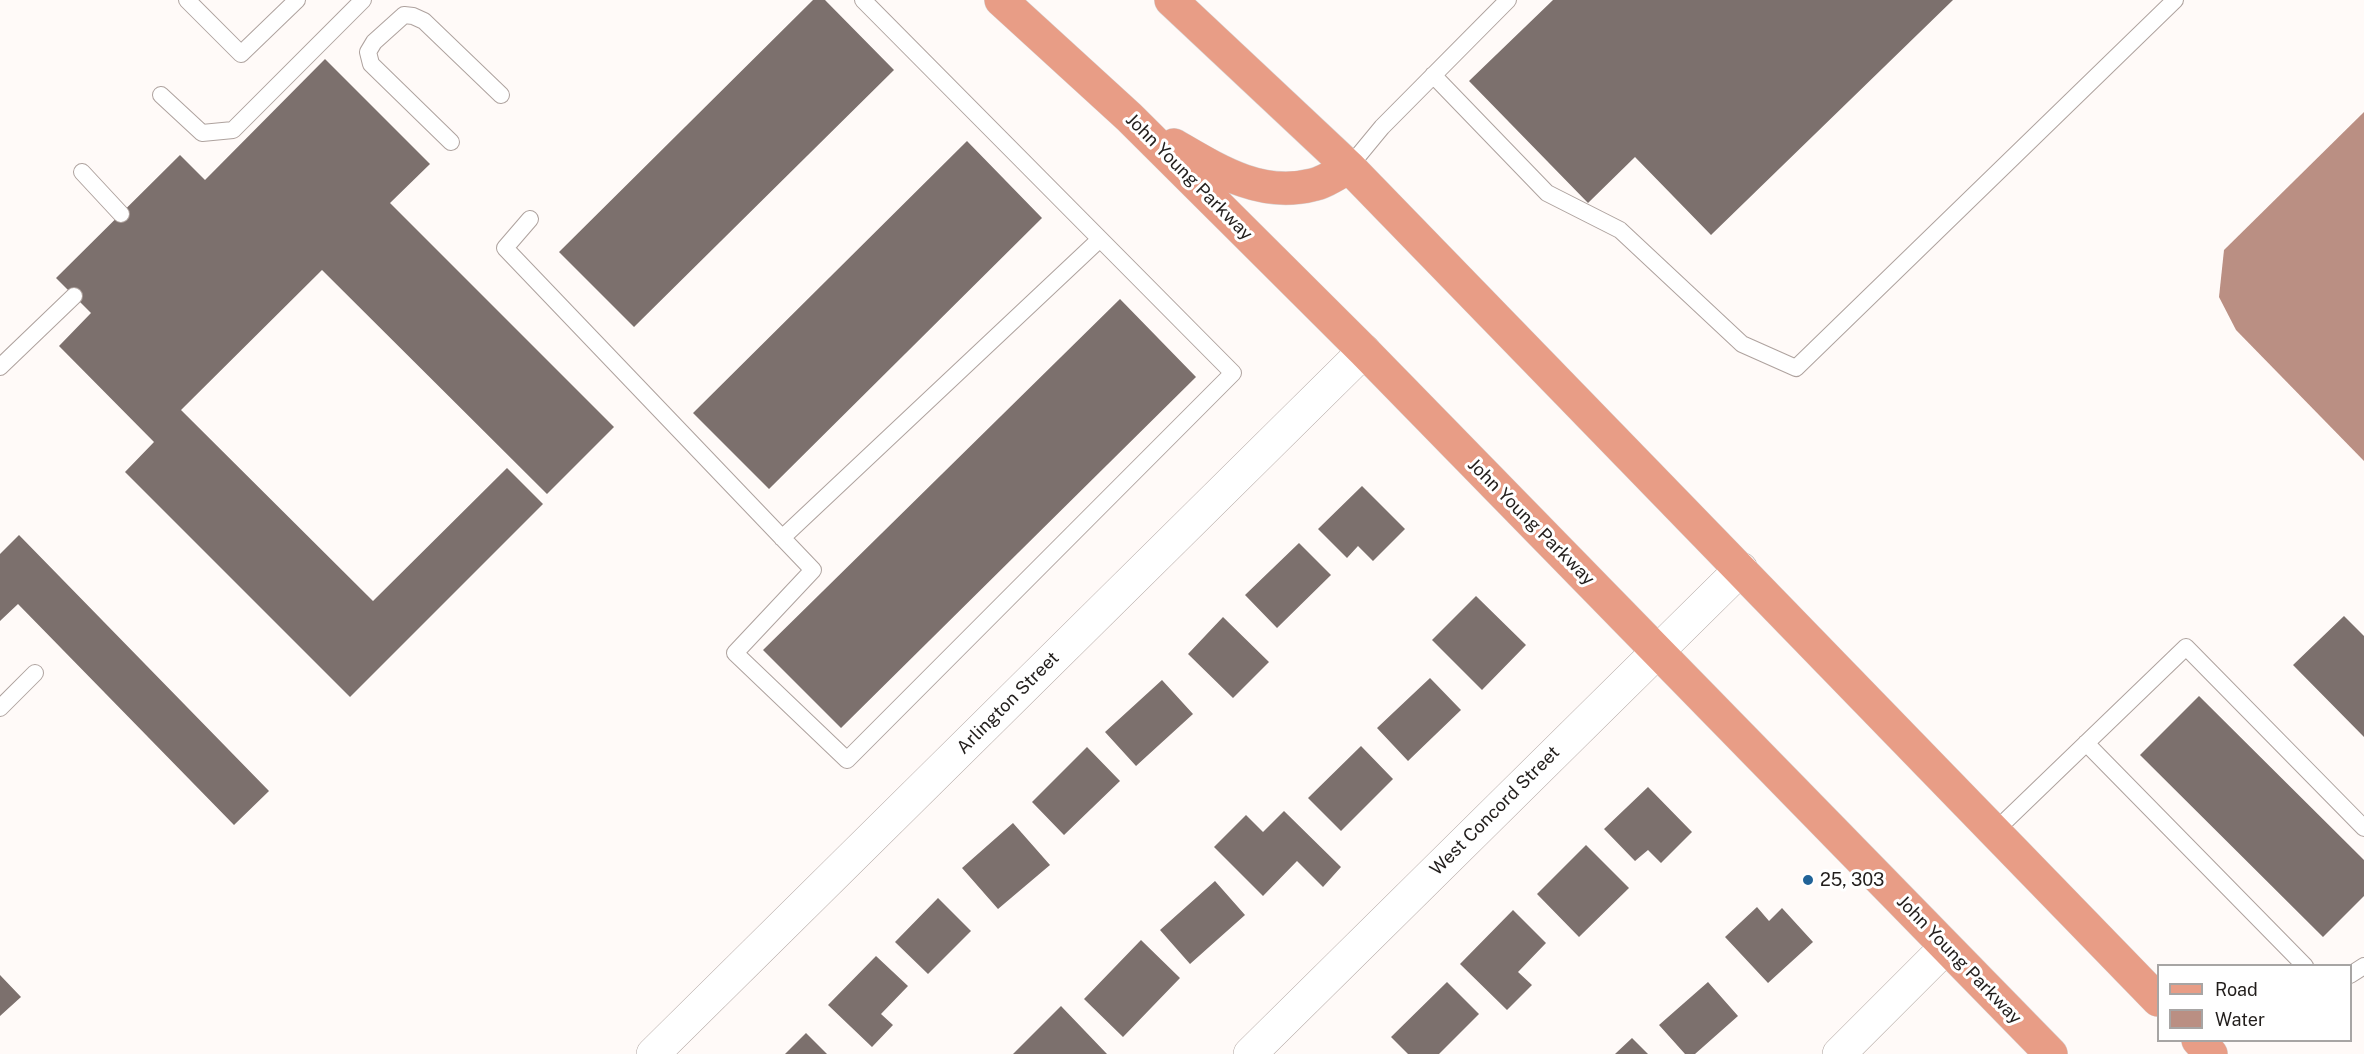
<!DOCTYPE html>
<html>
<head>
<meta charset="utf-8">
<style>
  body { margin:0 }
  #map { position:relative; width:2364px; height:1054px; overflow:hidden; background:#fffaf8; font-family:"Public Sans",sans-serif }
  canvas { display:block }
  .legend { position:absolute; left:2157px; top:964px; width:195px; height:78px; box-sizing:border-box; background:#fff; border:2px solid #a7a5a4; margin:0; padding:8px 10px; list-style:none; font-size:18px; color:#221e1c }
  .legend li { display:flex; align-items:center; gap:12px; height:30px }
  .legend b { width:30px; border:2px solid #a7a5a4 }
</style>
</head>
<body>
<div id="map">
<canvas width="2364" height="1054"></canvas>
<ul class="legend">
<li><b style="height:8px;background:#e89d86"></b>Road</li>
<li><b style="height:16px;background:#ba8f83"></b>Water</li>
</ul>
</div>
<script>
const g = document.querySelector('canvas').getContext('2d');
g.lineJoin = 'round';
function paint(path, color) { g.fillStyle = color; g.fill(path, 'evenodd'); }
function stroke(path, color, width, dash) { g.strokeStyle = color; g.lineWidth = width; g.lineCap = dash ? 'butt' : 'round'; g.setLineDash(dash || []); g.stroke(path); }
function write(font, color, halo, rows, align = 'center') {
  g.font = font + ' "Public Sans",sans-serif'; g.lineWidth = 6; g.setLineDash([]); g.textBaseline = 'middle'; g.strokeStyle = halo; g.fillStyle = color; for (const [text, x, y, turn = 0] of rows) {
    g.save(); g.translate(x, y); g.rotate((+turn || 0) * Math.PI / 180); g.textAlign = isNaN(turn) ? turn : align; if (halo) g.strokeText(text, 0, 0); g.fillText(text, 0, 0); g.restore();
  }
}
paint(new Path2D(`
  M2364 112V461L2236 330 2219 297 2224 250Z`), '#ba8f83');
paint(new Path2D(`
  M813 0H825L894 70 634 327 559 252Z
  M1553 0H1953L1711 235 1635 157 1588 203 1469 81Z
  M325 59 430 164 390 203 614 427 547 494 322 270 181 410 373 601 507 468 543 504 350 697 125 472 154 442 59 346 91 313 56 278 180 155 205 180Z
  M967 141 1042 218 769 489 693 413Z
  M1120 299 1196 377 841 728 763 650Z
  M1362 486 1405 529 1373 561 1358 546 1347 558 1318 529Z
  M19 535 269 791 234 825 18 604 0 621V554Z
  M1299 543 1331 575 1277 628 1245 595Z
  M1476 596 1526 645 1482 690 1432 640Z
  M2344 616 2364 636V737L2293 665Z
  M1223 617 1269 662 1233 698 1188 654Z
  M1430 678 1461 710 1408 761 1377 728Z
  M1162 680 1193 714 1136 766 1105 732Z
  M2199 696 2364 860V896L2323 937 2140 755Z
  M1361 746 1393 779 1341 831 1308 798Z
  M1087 747 1120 781 1064 835 1032 802Z
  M1648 787 1692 832 1661 863 1648 850 1635 861 1604 829Z
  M1284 811 1341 867 1323 887 1297 861 1263 896 1214 847 1246 815 1263 832Z
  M1013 823 1050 865 998 909 962 868Z
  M1586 845 1629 888 1579 937 1537 894Z
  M1215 881 1245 915 1190 964 1160 930Z
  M938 898 971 931 928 974 895 942Z
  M1757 907 1769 921 1782 908 1813 942 1768 983 1725 937Z
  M1513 910 1546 943 1518 972 1532 985 1507 1010 1460 964Z
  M1141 940 1180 978 1123 1037 1084 999Z
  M876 956 908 986 881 1014 893 1025 872 1047 828 1005Z
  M0 975 21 997 0 1016Z
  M1447 982 1479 1014 1439 1054H1408L1391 1037Z
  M1708 982 1738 1016 1695 1054H1685L1659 1025Z
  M1061 1006 1107 1054H1013Z
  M806 1033 827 1054H785Z
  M1632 1038 1648 1054H1615Z`), '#7c706d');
const lane = new Path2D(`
  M187 0 241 54 297 0
  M1433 75 1547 193 1620 230 1742 344 1796 368 2175 0
  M161 95 202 133 233 130 363 0
  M451 142 371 64 368 52 374 42 404 15 413 16 424 21 501 95
  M1349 167 1382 127 1508 0
  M82 172 121 214
  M530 219 505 248 813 570 735 653 847 760 1233 373 863 0
  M0 367 74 296
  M782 538 1100 239
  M0 708 35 673
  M2086 743 2305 966
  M1995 831 2186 647 2364 828
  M2350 975 2364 966`);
const street = new Path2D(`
  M653 1054 1364 351
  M1250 1054 1741 569
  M1839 1054 1946 947`);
const primary = new Path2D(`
  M1001 0 1129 117 1364 351 2051 1054
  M1171 0 1349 167 2158 1000
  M1174 145C1217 170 1260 198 1312 185 1324 183 1338 173 1349 167
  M2198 1040 2211 1054`);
stroke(lane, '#aea29e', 18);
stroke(street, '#aea29e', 34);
stroke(primary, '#d7d6d6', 34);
stroke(lane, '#fff', 16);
stroke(street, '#fff', 33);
stroke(primary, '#e89d86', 33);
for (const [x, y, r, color] of [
  [1808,880,6,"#216398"]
]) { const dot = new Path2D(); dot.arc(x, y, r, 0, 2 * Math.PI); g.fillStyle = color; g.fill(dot); stroke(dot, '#fff', 2); }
write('18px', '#221e1c', '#fff', [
  ["John Young Parkway",1189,177,45],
  ["John Young Parkway",1531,522,45],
  ["Arlington Street",1008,703,-45],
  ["West Concord Street",1495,811,-45],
  ["John Young Parkway",1959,960,46]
]);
write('18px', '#221e1c', '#fff', [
  ["25, 303",1820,880]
], 'left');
</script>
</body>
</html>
